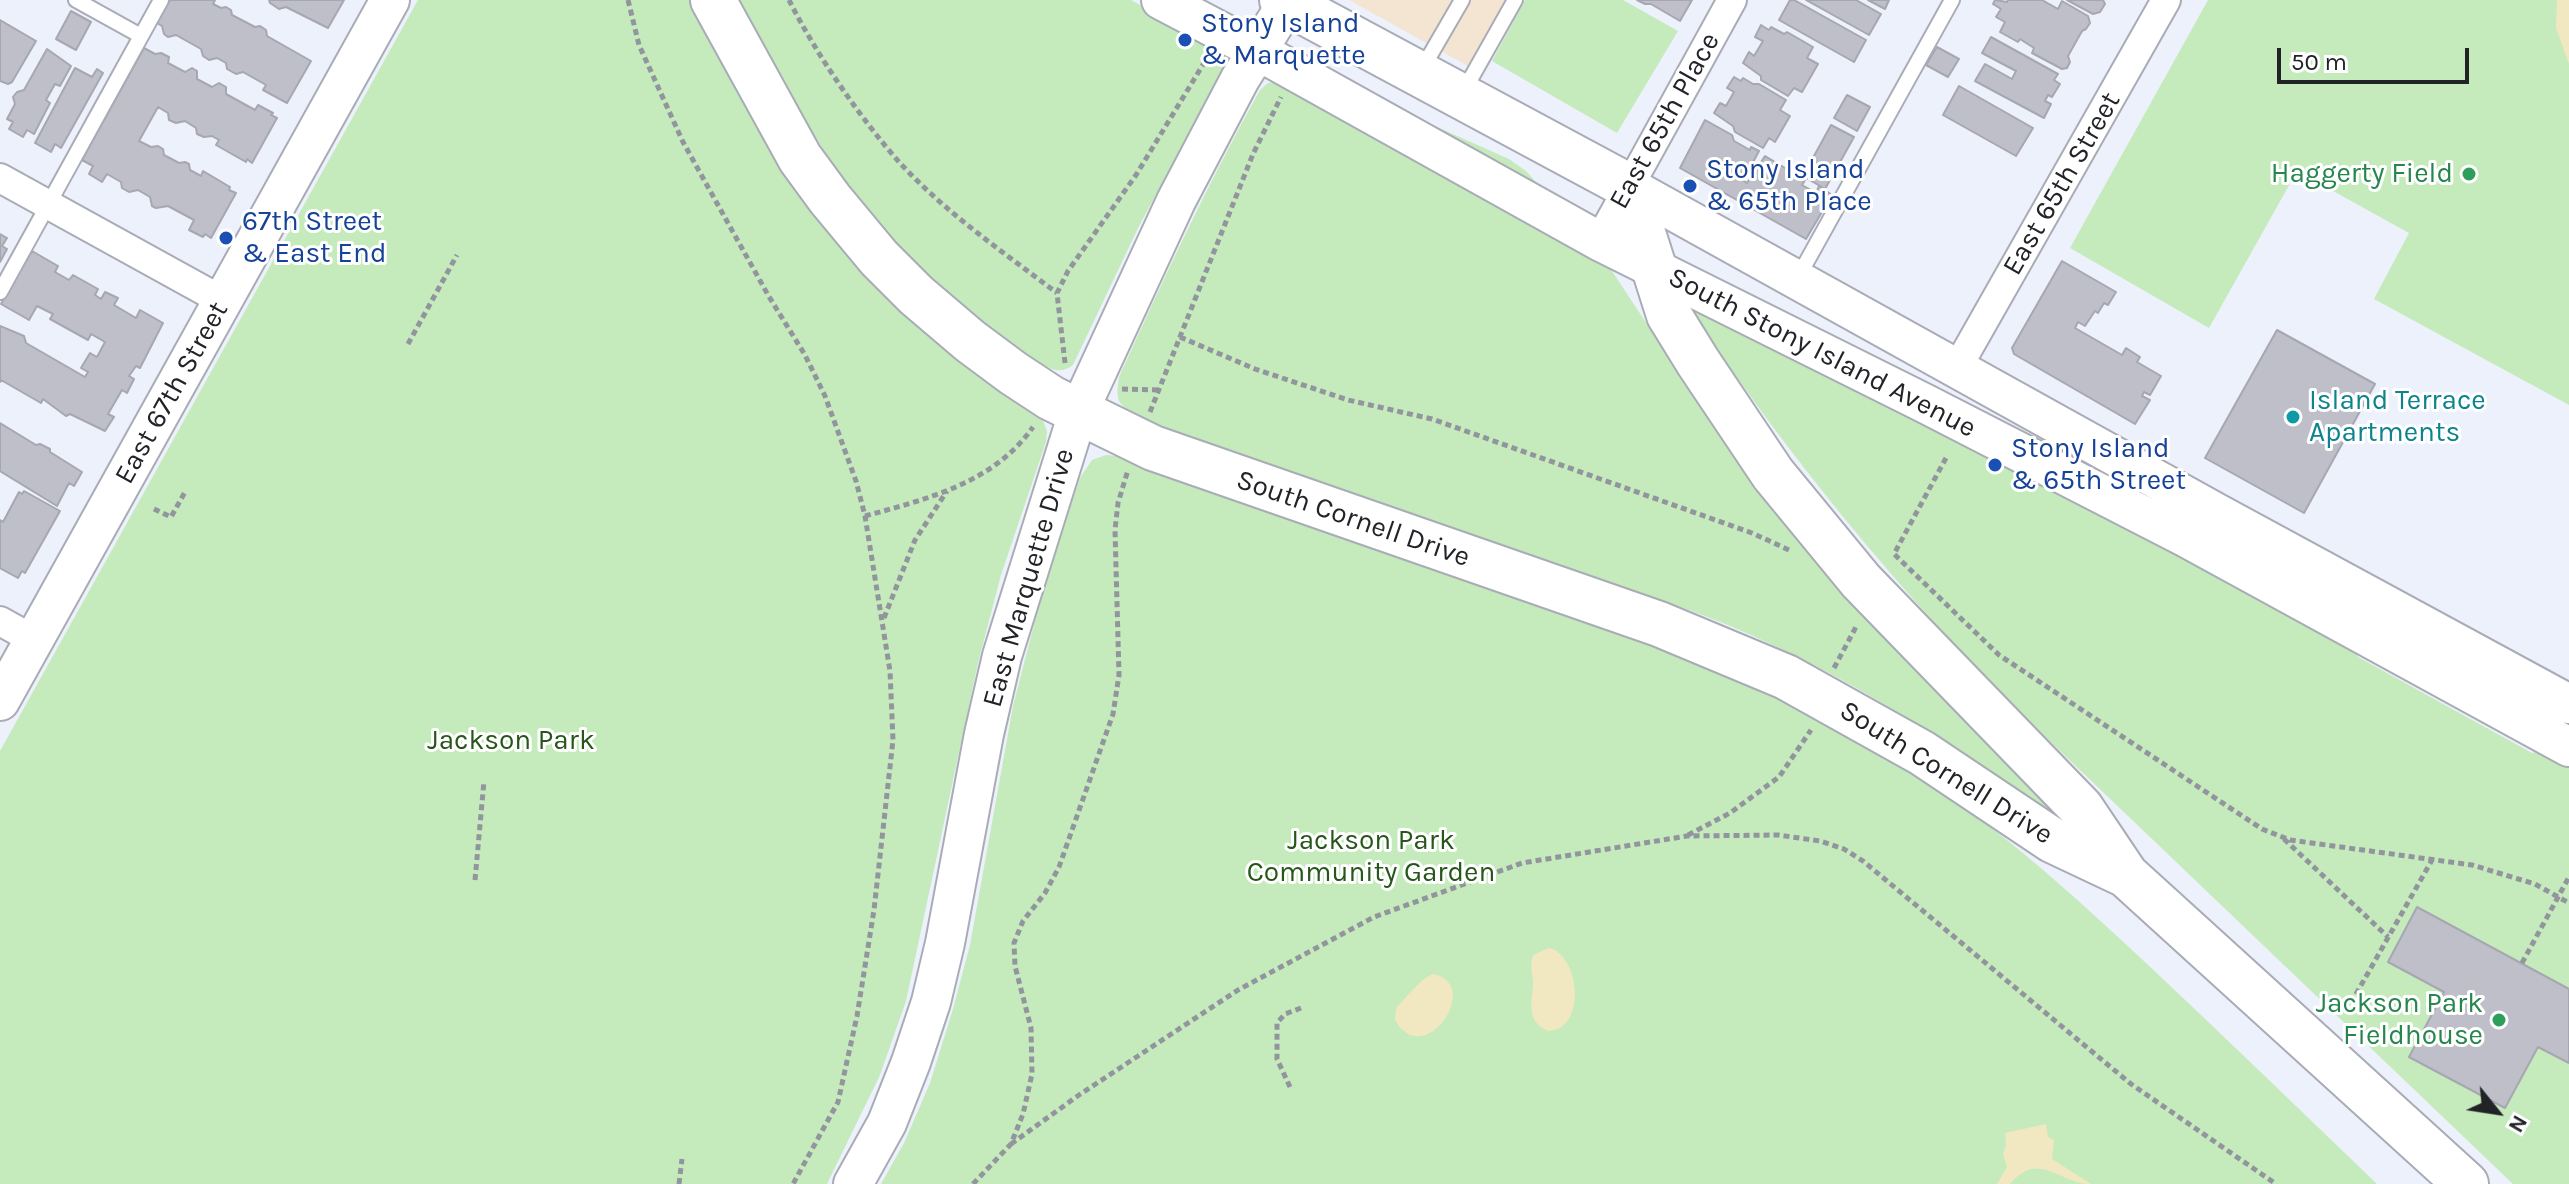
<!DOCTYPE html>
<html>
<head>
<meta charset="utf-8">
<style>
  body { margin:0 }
  #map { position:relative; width:2569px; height:1184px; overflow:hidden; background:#edf1fc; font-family:Karla,sans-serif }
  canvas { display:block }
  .north { position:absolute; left:2457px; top:1072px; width:80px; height:80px; -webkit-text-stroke:6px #fff; paint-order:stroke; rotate:120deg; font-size:22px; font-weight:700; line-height:32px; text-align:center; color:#222327 }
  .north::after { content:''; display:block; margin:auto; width:28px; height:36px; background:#222327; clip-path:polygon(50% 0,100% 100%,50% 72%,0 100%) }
  .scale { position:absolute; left:2277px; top:48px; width:192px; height:36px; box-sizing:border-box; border:4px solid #222327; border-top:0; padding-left:10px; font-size:24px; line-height:28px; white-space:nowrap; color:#222327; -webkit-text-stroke:6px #fff; paint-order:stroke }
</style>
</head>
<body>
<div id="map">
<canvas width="2569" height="1184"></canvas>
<div class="north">N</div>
<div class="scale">50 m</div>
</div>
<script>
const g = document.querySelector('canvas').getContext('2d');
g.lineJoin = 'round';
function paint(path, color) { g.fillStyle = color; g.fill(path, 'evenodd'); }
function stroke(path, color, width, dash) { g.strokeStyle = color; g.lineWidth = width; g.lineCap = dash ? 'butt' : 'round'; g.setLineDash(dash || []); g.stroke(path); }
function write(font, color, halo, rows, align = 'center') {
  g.font = font + ' Karla,sans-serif'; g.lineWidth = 6; g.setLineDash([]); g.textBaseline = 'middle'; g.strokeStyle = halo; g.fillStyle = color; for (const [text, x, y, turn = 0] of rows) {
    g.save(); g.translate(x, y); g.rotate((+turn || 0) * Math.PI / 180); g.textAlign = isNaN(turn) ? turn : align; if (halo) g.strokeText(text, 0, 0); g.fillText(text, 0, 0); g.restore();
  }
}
paint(new Path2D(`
  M1349 0H1515L1475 70Z`), '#f3e5d2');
paint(new Path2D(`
  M418 0H689L764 140 827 230 906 315 963 362 1043 421 1047 431 1046 442 1001 575 978 663 906 1001 880 1075 827 1184H0V751Z
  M737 0H1131L1225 52 1228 57 1227 64 1139 226 1073 365C1068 369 1063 371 1056 370 1040 367 1012 346 999 335 967 309 935 283 906 255 834 182 787 89 737 0Z
  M1525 0H1623L1678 31 1617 133 1492 61Z
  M2208 0H2569V405L2374 299 2409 233 2297 171 2209 328 2070 248Z
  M1278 82 1608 265 1703 409 1757 482 2067 821 2062 826C1974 758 1882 697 1781 649 1712 615 1638 592 1566 567 1455 529 1344 491 1234 451 1213 444 1127 418 1119 401 1116 393 1118 385 1119 377 1163 280 1208 183 1260 90L1268 83Z
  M1390 106 1509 159 1526 171 1547 194Z
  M1695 310 2344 636 2358 657 2532 753 2547 749 2569 761V1184H2513L2015 708C1895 586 1787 455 1692 312Z
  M1106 455 1117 456C1304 529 1497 585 1685 657 1758 685 1829 723 1897 763 1989 818 2068 890 2146 963 2224 1036 2300 1110 2377 1184H881L904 1143 930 1083 953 1009 970 945 1013 706 1045 582 1080 478 1092 460Z`), '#c5eabc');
paint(new Path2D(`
  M2557 0H2569V64L2556 28Z
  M1549 948C1580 955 1587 1029 1549 1031 1524 1022 1533 1000 1533 981 1532 972 1530 964 1533 955Z
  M1433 974C1484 984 1424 1072 1395 1020L1396 1008C1406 998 1421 978 1433 974Z
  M2046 1124 2048 1137 2054 1140 2052 1159 2091 1184C2059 1184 2039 1149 2010 1184H1997L2007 1167 2003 1154 2006 1145 2005 1133Z`), '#f1e8c2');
const building = new Path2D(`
  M170 0H215L213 4 221 8 226 7 231 10 232 15 255 27 260 26 266 30 267 36 311 61 287 103 263 90 266 85 243 72 236 74 227 69 226 63 217 58 209 60 203 56 201 49 176 35 168 37 164 34 162 26 157 23Z
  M269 0H344L328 28 286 7 279 9 270 3Z
  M1637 0H1692L1680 21 1651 4H1645Z
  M1790 0H1794L1866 40 1854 62 1779 20Z
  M1806 0H1856L1881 14 1869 35Z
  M1868 0H1889L1885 9Z
  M1995 0 2007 2 2008 0H2042L2058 9 2062 1 2088 16 2090 23 2086 29 2082 31 2068 56 2070 62 2067 68 2062 69 2032 53 2034 48 2020 39 2018 42 2000 32 2005 22 1996 17 2001 9 1993 4Z
  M2067 0H2103L2105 4 2100 12 2093 14Z
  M71 11 91 22 76 50 56 39Z
  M0 20 36 41 12 82 8 84 0 81Z
  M1761 25 1769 30 1771 27 1784 34 1787 32 1813 47 1807 58 1818 64 1802 92 1794 88 1788 96 1761 80V76L1743 63 1749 52 1754 56 1763 41 1755 37Z
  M1991 37 2058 74 2054 80 2060 84 2052 97 2048 95 2045 101 2051 104 2044 118 1975 81 1985 64 2012 79 2016 71 1982 53Z
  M1937 47 1959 59 1948 77 1926 65Z
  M144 48 155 54 161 53 169 57 168 63 185 72 192 68 197 71V79L212 87 219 83 226 87V94L255 110 258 105 273 113 271 115 277 118 252 163 247 159 246 162 216 145 219 140 212 136 204 137 197 134 196 128 185 121 176 123 169 120 168 113 158 107 139 141 151 147 158 146 163 149 164 155 179 163 185 162 189 164 190 170 201 176 203 171 230 187 229 190 236 193 211 238 205 234 203 237 189 230 194 220 168 206 156 208 152 206 150 197 138 190 129 192 122 188 121 182 107 174 102 182 89 174 93 166 82 160Z
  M47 49 71 66 60 86 55 84 46 100 50 103 34 134 27 130 23 137 9 129 13 122 7 119 15 104 13 97 17 92 24 90Z
  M75 68 92 77 97 69 103 73 61 148 55 144 51 152 35 143Z
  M1734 77 1741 81 1743 78 1753 84H1759L1786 100 1780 110 1790 116 1775 142 1769 138 1763 148 1735 132 1733 126 1714 113 1720 103 1726 106 1734 92 1727 88Z
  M1959 86 2033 128 2016 156 1943 115Z
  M1847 95 1870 107 1857 131 1834 118Z
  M1705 120 1732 135 1734 141 1750 150 1751 147 1759 151 1751 166 1747 164 1739 178 1747 183 1765 156 1805 180 1802 185 1816 193 1819 186 1832 195 1806 239 1680 168Z
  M1831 125 1854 137 1825 189 1803 176Z
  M0 234 7 238 2 246 7 249 0 262Z
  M32 251 58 266 55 272 69 280 73 275 98 289 95 295 101 299 105 292 118 298 114 305 136 318 140 310 163 323 140 368 136 366 129 376 134 379 127 393 122 390 108 414 114 417 105 431 70 414 66 416 43 399 41 403 1 380 0 382V326L24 336 26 343 85 377 88 372 81 368 90 353 97 357 105 342 91 334 88 340 50 319 53 314 37 306 29 320 1 304Z
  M2062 261 2116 292 2108 305 2104 303 2098 313 2095 311 2085 326 2078 322 2075 328 2122 355 2126 348 2140 357 2137 362 2161 376 2150 395 2144 392 2142 396 2150 400 2135 424 2014 354 2012 348Z
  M2277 330 2375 384 2304 513 2205 458Z
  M0 423 36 445 40 444 50 449V452L82 472 74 486 69 483 57 506 0 471Z
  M24 491 60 511 25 573 22 571 18 578 0 568V520L3 522 19 492 22 494Z
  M2417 907 2569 989V1063L2538 1047 2505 1108 2409 1057 2444 992 2388 962Z`);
paint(building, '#bfbfca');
stroke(building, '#a7a7b2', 2);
const lane = new Path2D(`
  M76 0 141 36
  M1422 69 1462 0
  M1462 94 1515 0
  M1797 279 1952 0
  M0 292 161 0`);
const street = new Path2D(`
  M0 178 223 301
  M1599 241 1732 0
  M1957 368 2166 0
  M0 621 34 640`);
const secondary = new Path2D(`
  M1161 0 1258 51 1599 241 1924 403 2185 537 2569 747
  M1628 186 2217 513 2569 704
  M0 701 390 0
  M853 1184 887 1123 911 1062 931 1002 945 943 984 734 1002 656 1078 413 1176 201 1240 79 1289 0`);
const highway = new Path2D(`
  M713 0 800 158 830 199 879 258 916 295 970 341 1013 373 1051 398 1153 448 1659 624 1786 677 1922 753 2052 840 2124 874
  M1282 0 1628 186 1669 315 1698 362 1773 474 1861 581 2081 808 2126 875 2466 1184`);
stroke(lane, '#a9acb6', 18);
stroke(street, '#a9acb6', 32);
stroke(secondary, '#a9acb6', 42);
stroke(highway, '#a9acb6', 48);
stroke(new Path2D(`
  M628 0 639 45 683 142 768 295 805 355 825 396 856 481 865 516 890 671 893 740 874 910 857 1016 838 1102 793 1184
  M789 0C816 54 860 118 900 163 946 213 1003 252 1057 293
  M1180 337 1255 369 1348 400 1432 419 1752 533 1789 550
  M408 344 457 255
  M1065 363 1057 293 1068 271 1136 175 1207 58
  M1122 389 1158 390
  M1150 412 1253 154 1281 97
  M1946 458 1894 554 1999 655 2262 829 2290 840 2472 865 2535 884 2569 903
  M154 509 171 517 185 492
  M865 516C927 499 994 483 1033 427
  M884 618 915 540 947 491
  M1834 668 1857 625
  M1688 835 1730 813 1779 777 1811 730
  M2284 839 2388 937
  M475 880 484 781
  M2522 963 2569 877
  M2351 1003 2432 860
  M1290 1087 1277 1059V1023L1285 1014 1301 1008
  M1011 1144 1079 1095 1238 990 1374 917 1522 863 1687 836 1778 835 1820 841 1844 849 1863 861 2131 1084 2276 1184
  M679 1184 682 1159
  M973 1184 1011 1144 1023 1114 1032 1074 1031 1028 1015 966 1014 943 1023 921 1045 893 1059 867 1113 714 1119 675 1115 530 1118 503 1128 470`), '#92959d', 5, [6, 4]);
stroke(lane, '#fff', 14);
stroke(street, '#fff', 28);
stroke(secondary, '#fff', 38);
stroke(highway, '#fff', 44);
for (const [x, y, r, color] of [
  [1185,40,8,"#1a4fb4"],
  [2469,174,8,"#2e9e5b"],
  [1690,186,8,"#1a4fb4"],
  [226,238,8,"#1a4fb4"],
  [2293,417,8,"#0f9aa8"],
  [1995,465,8,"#1a4fb4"],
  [2499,1020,8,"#2e9e5b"]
]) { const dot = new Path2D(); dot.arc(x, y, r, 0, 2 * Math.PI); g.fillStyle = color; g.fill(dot); stroke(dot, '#fff', 3); }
write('28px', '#164399', '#fff', [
  ["Stony Island",1201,24],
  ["& Marquette",1201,56],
  ["Stony Island",1706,170],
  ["& 65th Place",1706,202],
  ["67th Street",242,222],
  ["& East End",242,254],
  ["Stony Island",2011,449],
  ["& 65th Street",2011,481]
], 'left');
write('28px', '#222327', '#fff', [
  ["East 65th Place",1665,121,-61],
  ["East 65th Street",2062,184,-60],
  ["South Stony Island Avenue",1822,353,27],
  ["East 67th Street",172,393,-61],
  ["South Cornell Drive",1353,519,19],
  ["East Marquette Drive",1029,578,-74],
  ["South Cornell Drive",1946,773,32]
]);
write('28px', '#27864d', '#fff', [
  ["Haggerty Field",2453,174],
  ["Jackson Park",2483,1004],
  ["Fieldhouse",2483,1036]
], 'right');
write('28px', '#0d838f', '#fff', [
  ["Island Terrace",2309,401],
  ["Apartments",2309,433]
], 'left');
write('28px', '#265619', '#fff', [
  ["Jackson Park",511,741],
  ["Jackson Park",1371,841],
  ["Community Garden",1371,873]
]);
</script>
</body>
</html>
